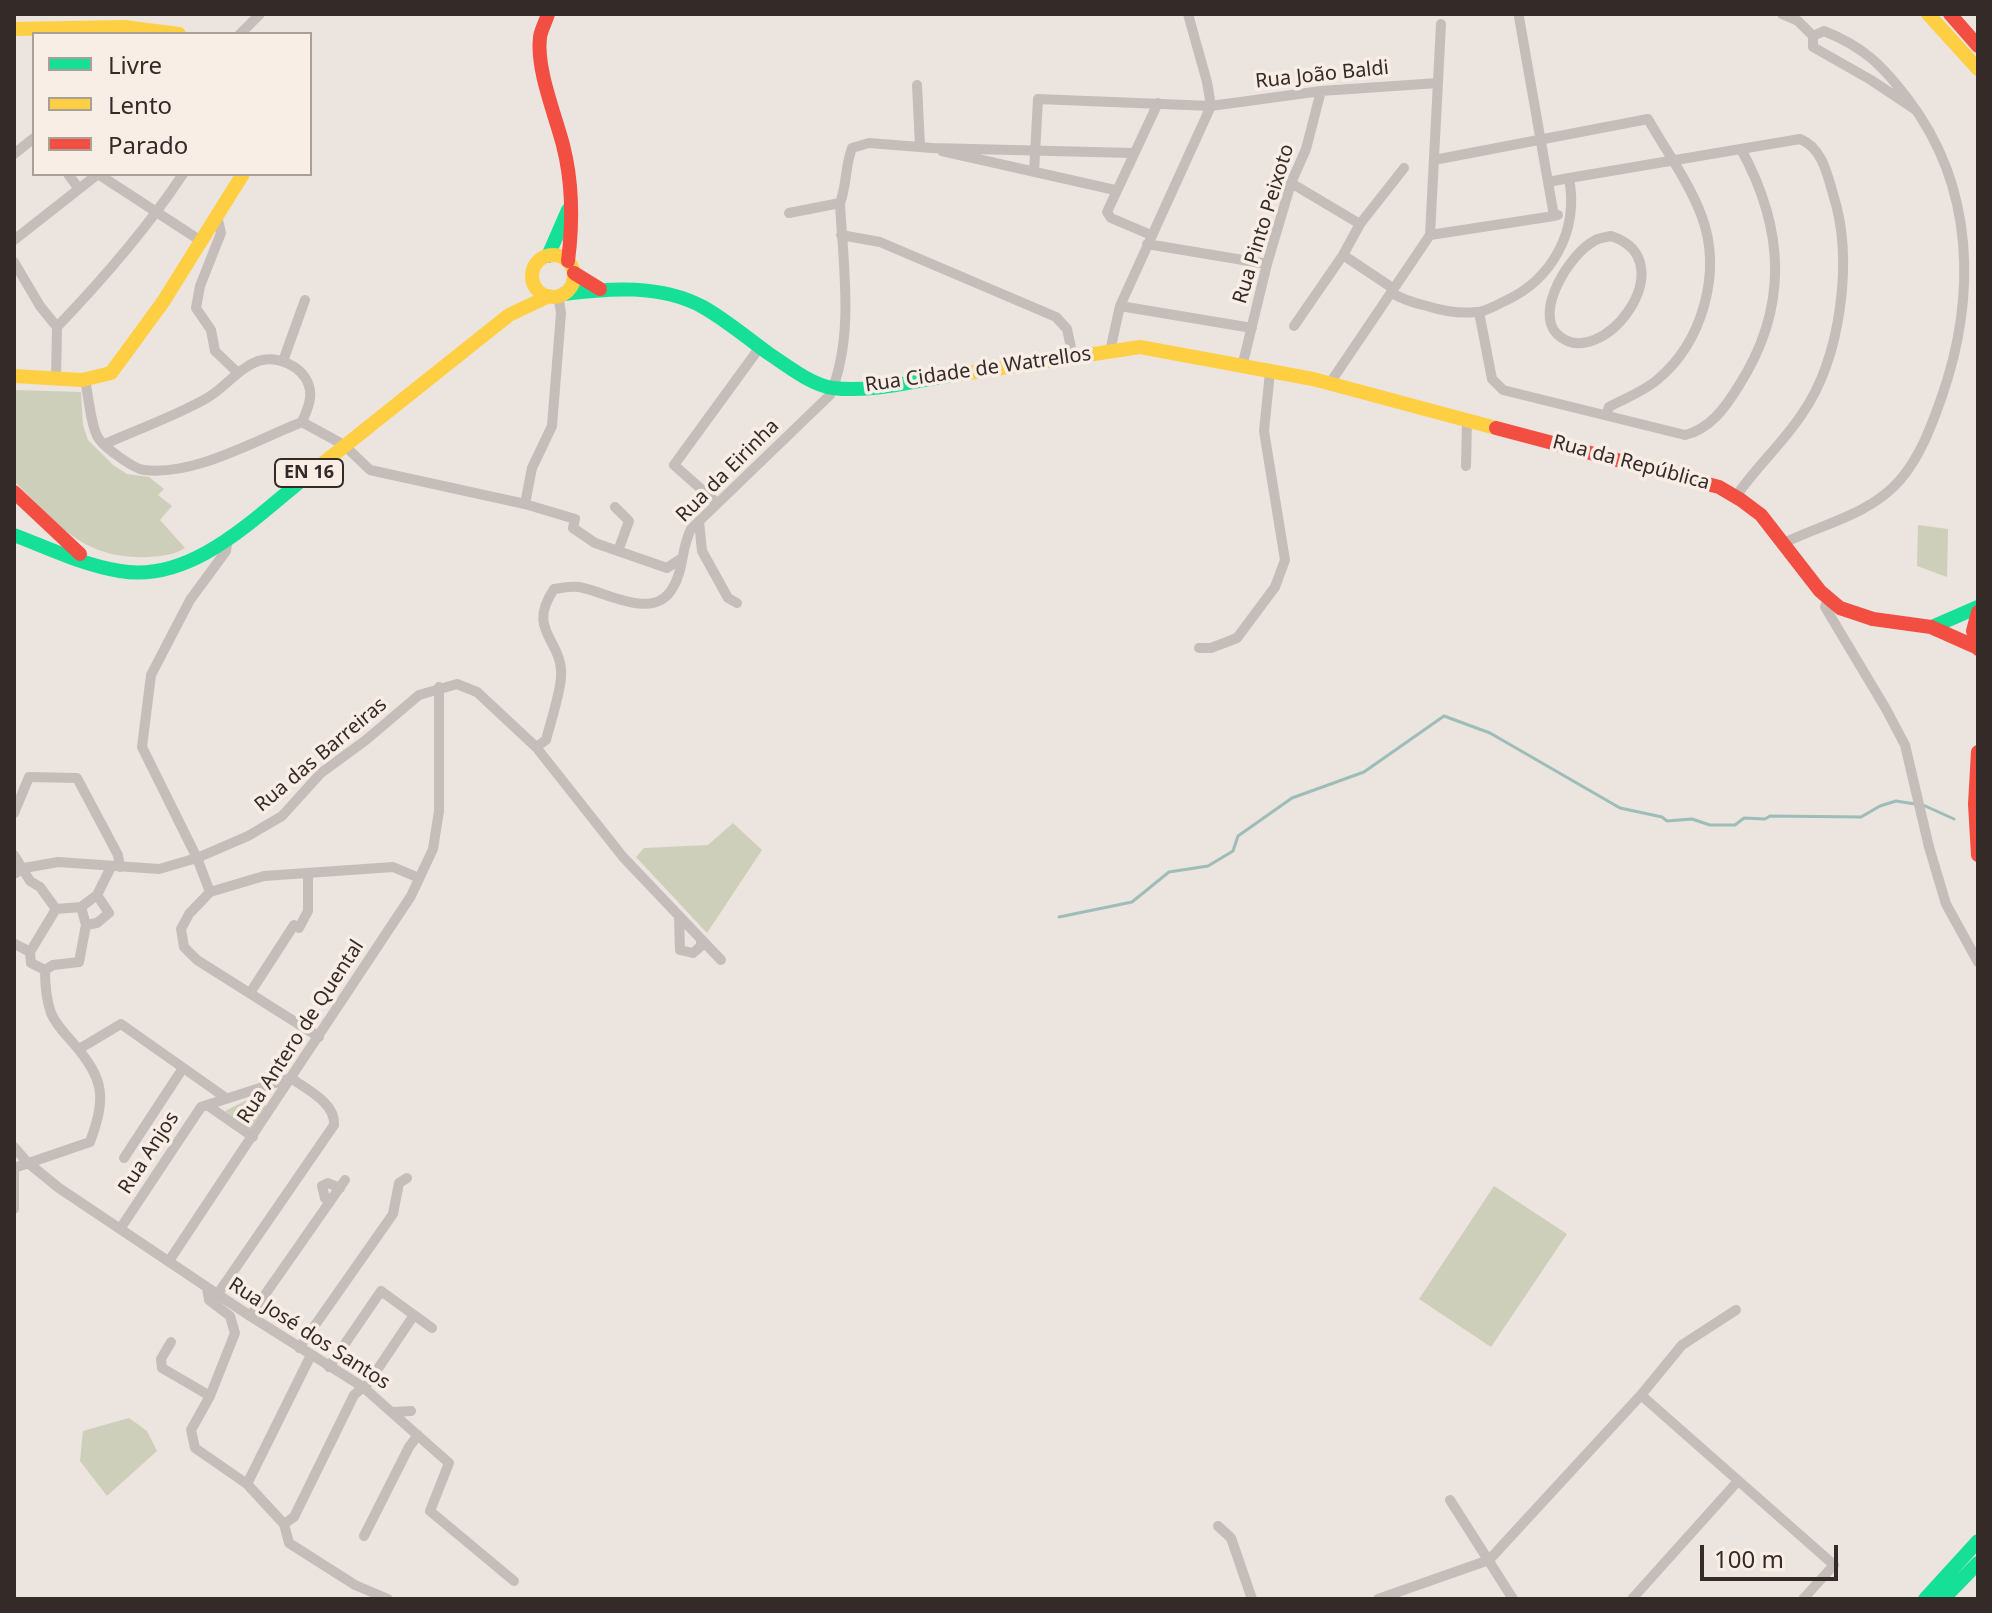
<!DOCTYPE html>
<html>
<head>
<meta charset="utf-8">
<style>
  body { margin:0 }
  #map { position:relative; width:1992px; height:1613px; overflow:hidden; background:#ebe4df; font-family:"Noto Sans",sans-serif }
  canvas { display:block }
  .frame { position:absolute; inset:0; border:16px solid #342a27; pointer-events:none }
  .legend { position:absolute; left:32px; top:32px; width:280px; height:144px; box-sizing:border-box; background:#f8eee6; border:2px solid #aaa09a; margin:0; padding:10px 14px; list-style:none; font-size:24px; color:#342a27 }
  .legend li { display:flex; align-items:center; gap:16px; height:40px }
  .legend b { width:40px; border:2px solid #aaa09a }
  .scale { position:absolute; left:1700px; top:1545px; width:138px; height:36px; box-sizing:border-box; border:4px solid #342a27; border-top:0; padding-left:10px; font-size:24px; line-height:28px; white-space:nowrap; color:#342a27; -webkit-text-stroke:6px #f8eee6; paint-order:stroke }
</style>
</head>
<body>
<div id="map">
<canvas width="1992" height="1613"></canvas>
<div class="frame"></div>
<ul class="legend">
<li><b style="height:10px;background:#16e098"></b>Livre</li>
<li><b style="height:10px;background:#ffcf43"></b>Lento</li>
<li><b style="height:10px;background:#f24e42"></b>Parado</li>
</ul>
<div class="scale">100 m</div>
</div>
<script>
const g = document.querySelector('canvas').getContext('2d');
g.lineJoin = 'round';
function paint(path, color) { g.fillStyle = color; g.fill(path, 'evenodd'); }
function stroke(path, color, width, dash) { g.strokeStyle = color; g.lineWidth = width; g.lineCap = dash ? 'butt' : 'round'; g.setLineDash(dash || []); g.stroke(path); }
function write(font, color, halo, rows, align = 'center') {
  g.font = font + ' "Noto Sans",sans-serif'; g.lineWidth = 7; g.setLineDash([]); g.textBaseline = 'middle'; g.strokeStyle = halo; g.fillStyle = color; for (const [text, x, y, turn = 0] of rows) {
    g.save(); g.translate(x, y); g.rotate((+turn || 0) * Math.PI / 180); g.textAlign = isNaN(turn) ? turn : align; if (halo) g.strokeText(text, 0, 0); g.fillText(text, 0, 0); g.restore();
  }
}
paint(new Path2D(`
  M14 390 81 392 83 425 88 440 113 465 127 474 149 477 164 489 158 495 172 506 160 520 185 548C175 555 161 556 149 557 82 560 58 524 14 481Z
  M1918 525 1948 529 1947 577 1917 566Z
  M733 823 762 850 707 933 636 857 644 848 708 845Z
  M253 1097 267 1107 250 1130 225 1111Z
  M1494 1186 1567 1234 1491 1347 1419 1299Z
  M129 1418 147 1431 157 1451 107 1496 80 1461 83 1431Z`), '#cecfba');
stroke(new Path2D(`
  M1923 805 1954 819
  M1059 917 1132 902 1169 872 1208 866 1233 851 1238 836 1292 798 1364 772 1444 716 1490 733 1620 808 1662 817 1667 821 1692 819 1710 825H1735L1744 818 1765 819 1770 816 1861 817 1880 806 1896 801 1915 804`), '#9dbdb8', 3);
stroke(new Path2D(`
  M1188 14 1207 82 1211 106
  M1782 14 1798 21 1813 36
  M1519 17 1554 216 1558 215
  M1441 24 1430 235 1554 216
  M240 34 260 14
  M917 85 920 146
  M942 151 1115 190
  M14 154 34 138
  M1434 160 1648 119C1666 151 1689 182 1702 217 1722 272 1703 342 1657 380 1644 391 1624 399 1609 407L1606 415
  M1034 172 1038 99 1211 106 1321 91 1438 83
  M68 174 79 189
  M98 174 201 241
  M1569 178 1800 139C1822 148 1827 173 1833 194 1854 259 1841 358 1802 414 1783 443 1757 466 1737 495
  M1291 183 1360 224
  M789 213 840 203
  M217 216 221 233 200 286 196 308 211 330 215 351 237 372
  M841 235 880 242 1056 317 1067 329 1073 357
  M1151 235 1111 218 1107 212 1158 103
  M1611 236C1688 261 1600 376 1557 334 1534 311 1570 254 1594 241 1598 238 1606 237 1611 236Z
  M14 240 98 174
  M1147 244 1267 264
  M1343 255 1394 289
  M14 262 40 306 57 327
  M1392 293C1403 300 1414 303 1427 306 1443 311 1459 314 1476 312 1486 312 1496 305 1505 301 1553 279 1579 230 1569 178L1548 182
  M1120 306 1252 328
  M1479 312 1492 379 1503 390 1685 435C1710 429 1725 408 1738 387 1789 308 1785 230 1741 149
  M1294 326 1343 255 1360 224 1404 168
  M1110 351 1120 306 1211 106
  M283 361 305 300
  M1242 367 1267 264 1291 183 1306 149 1321 91
  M56 379 57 327C103 279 146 230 183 174
  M85 379C88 393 91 429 99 439 105 448 134 469 144 470 195 476 256 440 302 422L344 445 370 470 525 504 575 519 573 528 595 543 667 568 682 558
  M1330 383 1430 235
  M105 444C138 429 176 416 207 398 226 387 237 369 258 361 277 355 303 366 309 386 313 398 307 410 302 422
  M1466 466 1467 421
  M717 503 674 465 760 347
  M525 504 532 468 552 426 561 313 558 295
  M615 507 629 521 618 551
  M699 521 702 551 728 598 737 603
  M1784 543C1823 524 1871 514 1900 480 1920 457 1931 427 1941 399 1977 297 1975 187 1908 99 1882 65 1864 47 1824 31L1813 36V47L1871 80 1916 110
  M1828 599 1825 607 1886 709 1905 745 1929 847 1946 904 1978 962
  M1199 648H1211L1237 638 1275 587 1285 560 1264 431 1270 372
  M536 747 546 740C551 720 559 698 561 678 564 639 525 632 554 589 562 588 571 586 579 587 607 592 653 621 672 589 684 571 681 548 691 529L830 395C855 337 843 265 840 203 847 185 845 166 852 148L869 143 932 148 1133 153
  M14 813 29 777 77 778 118 855 120 867
  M14 855 30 881 40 887 56 909
  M14 874 24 868 58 862 159 869 197 858 248 836 282 816 321 773 366 740 419 695 457 684 477 692 536 747 623 857 721 960
  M210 892 197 858 142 747 151 675 190 600 226 551 228 538
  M679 916 680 950 693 953 701 946V940
  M86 925 97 923 109 913 97 895 111 867
  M14 946 15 944 30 952 31 963 45 970C45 984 46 999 51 1013 56 1025 66 1035 74 1044 105 1080 106 1098 90 1142L14 1168V1209
  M30 952 56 909 81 907 97 895
  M45 970 53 965 79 962 86 925 81 907
  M250 993 294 925 299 928 308 911V873
  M319 1037 197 960 184 947 181 929 189 914 210 892 264 876 393 867 419 878
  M79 1049 121 1024 226 1098
  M207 1105 291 1078C306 1089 336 1103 334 1125L217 1295
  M14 1147 27 1162 59 1188 250 1316 363 1387 449 1463 430 1511 514 1581
  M124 1158 183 1068
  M330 1202 325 1198 322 1186 328 1183 340 1188
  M120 1229 201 1107 207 1105 253 1137
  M169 1261 411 896 433 849 439 811V687
  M207 1288 209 1300 230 1316 235 1333 210 1396 191 1430 195 1448 247 1484 311 1355
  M250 1316 345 1180
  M171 1342 161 1359 162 1368 210 1396
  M299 1348 393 1214 399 1183 407 1178
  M329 1367 381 1291 432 1328
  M1641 1395 1682 1345 1736 1310
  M393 1412 411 1411
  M247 1484 284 1524 289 1543 355 1585 388 1599
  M1450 1500 1513 1599
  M284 1524 294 1517 354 1395 369 1382 414 1315
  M1218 1526 1231 1538 1252 1599
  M364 1536 409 1447 418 1435
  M1378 1599 1489 1560 1641 1395 1834 1565 1803 1599
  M1632 1599 1738 1481`), '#c4bdb9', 10);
stroke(new Path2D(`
  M548 256 568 210
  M564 294C609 288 661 284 703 307 726 320 747 338 768 353 786 365 811 385 833 388 872 393 916 380 955 375
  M14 535C48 548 83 565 120 571 194 584 258 514 312 472
  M1932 627 1978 607
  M1925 1599 1978 1541
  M1943 1599 1978 1563`), '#16e098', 14);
stroke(new Path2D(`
  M1928 14 1978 69
  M14 29 124 27 179 34
  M532 276a21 21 0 1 1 42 0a21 21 0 1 1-42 0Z
  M955 375 1140 347 1313 379 1496 428
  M14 376 82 380 111 373 163 302 243 174
  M312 472 509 315 549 296`), '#ffcf43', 14);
stroke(new Path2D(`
  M548 14C546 21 541 30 540 37 536 69 555 114 563 145 573 184 573 222 568 261
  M1950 14 1978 46
  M574 273 600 289
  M1496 428 1719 487 1741 500 1761 515 1820 591 1840 608 1873 619 1931 627 1976 647
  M14 492 80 554
  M1978 612 1973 631 1978 649
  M1978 752 1975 804 1978 855`), '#f24e42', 14);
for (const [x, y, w] of [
  [309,473,68]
]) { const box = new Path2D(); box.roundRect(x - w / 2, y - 14, w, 28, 6); g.fillStyle = '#f8eee6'; g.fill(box); stroke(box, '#342a27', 2); }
write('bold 18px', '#342a27', null, [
  ["EN 16",309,473]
]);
write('20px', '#342a27', '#f8eee6', [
  ["Rua João Baldi",1322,75,-6],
  ["Rua Pinto Peixoto",1264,224,-73],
  ["Rua Cidade de Watrellos",978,370,-8],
  ["Rua da República",1631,463,15],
  ["Rua da Eirinha",728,471,-45],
  ["Rua das Barreiras",321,755,-40],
  ["Rua Antero de Quental",301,1032,-57],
  ["Rua Anjos",149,1153,-57],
  ["Rua José dos Santos",309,1334,33]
]);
</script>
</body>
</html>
